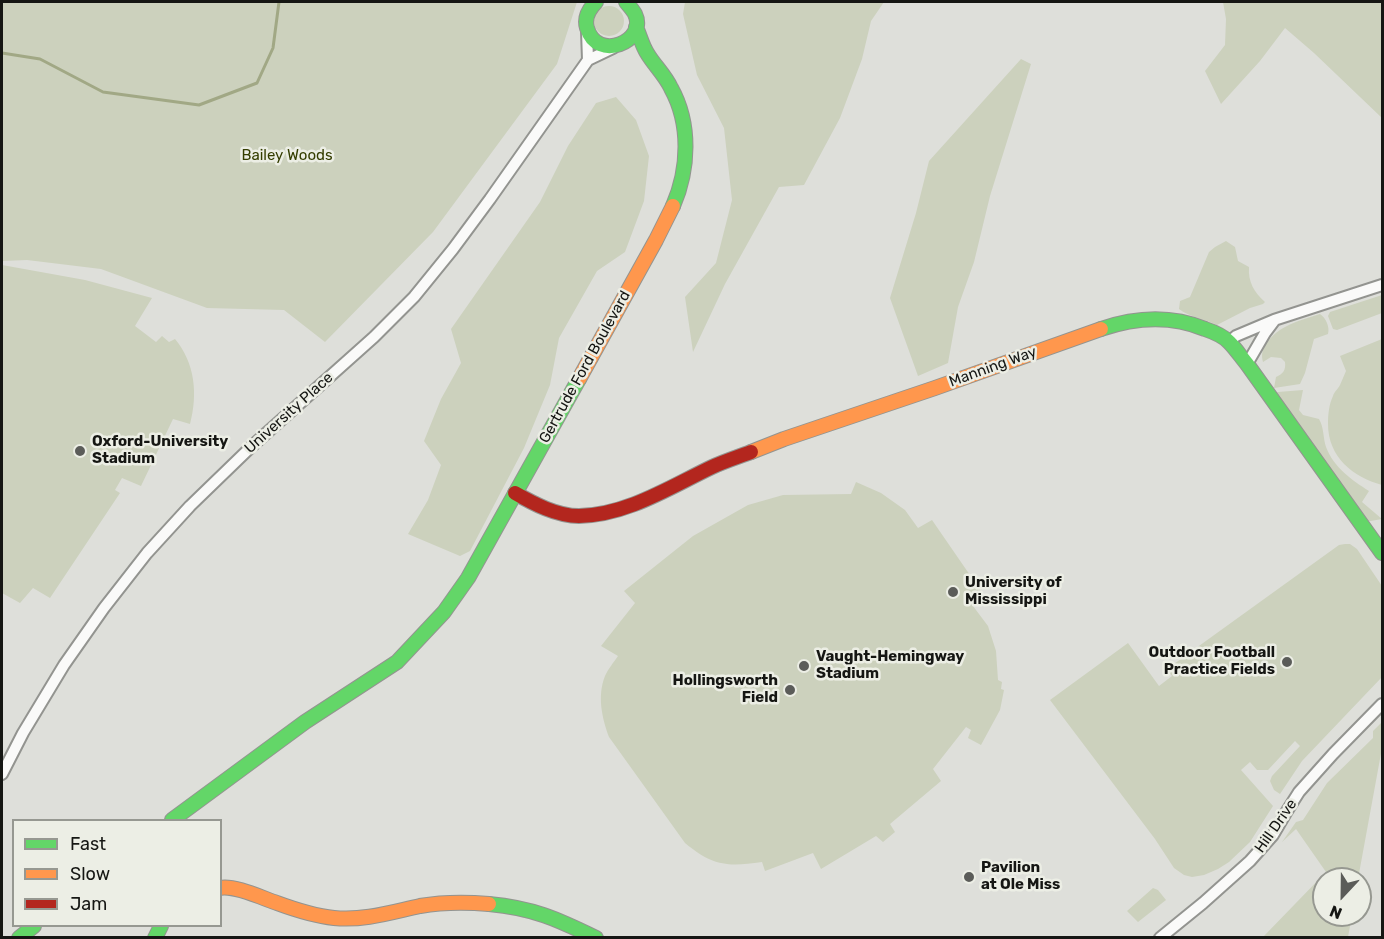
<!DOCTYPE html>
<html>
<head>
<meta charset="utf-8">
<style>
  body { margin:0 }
  #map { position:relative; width:1384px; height:939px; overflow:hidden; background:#dedfda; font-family:Rubik,sans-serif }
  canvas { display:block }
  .frame { position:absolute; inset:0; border:3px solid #151613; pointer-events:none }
  .legend { position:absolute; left:12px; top:819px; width:210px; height:108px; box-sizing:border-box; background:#eceee5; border:2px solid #969891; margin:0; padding:8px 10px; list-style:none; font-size:18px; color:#151613 }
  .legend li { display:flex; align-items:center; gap:12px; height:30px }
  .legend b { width:30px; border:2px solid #969891 }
  .north { position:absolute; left:1312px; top:867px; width:60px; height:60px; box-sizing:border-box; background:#eceee5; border:2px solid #969891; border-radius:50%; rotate:202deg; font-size:16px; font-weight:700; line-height:24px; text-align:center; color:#151613 }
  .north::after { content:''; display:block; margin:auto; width:21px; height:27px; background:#5b5c59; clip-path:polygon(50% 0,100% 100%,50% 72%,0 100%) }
</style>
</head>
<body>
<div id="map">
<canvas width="1384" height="939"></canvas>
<div class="frame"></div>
<ul class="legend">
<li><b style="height:8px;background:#63d668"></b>Fast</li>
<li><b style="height:8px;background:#ff974d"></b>Slow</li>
<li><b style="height:8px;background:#b3261e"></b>Jam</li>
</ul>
<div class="north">N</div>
</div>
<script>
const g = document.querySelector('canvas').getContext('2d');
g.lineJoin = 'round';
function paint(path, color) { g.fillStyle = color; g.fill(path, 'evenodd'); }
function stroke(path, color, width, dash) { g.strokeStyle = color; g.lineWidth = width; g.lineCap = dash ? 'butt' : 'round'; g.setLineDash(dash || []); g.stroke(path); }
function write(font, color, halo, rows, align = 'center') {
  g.font = font + ' Rubik,sans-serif'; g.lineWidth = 5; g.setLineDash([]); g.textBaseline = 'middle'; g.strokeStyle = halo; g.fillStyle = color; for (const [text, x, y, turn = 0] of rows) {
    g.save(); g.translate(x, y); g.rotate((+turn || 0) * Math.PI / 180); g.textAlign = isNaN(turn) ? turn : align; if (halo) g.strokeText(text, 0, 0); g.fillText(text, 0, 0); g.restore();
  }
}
paint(new Path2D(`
  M2 2H577L557 64 433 232 325 342 284 310 207 308 101 269 27 260 2 261Z
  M685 2H884L871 21 862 59 840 118 804 185 779 187 725 284 693 352 685 297 716 263 732 200 724 128 697 75 683 14Z
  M1223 2H1382V118L1314 53 1285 28 1260 61 1221 104 1205 71 1225 45 1226 19Z
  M594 21a15 15 0 1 1 30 0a15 15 0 1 1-30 0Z
  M1021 59 1031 64 990 196 974 262 958 307 948 363 918 376 890 298 916 213 929 161Z
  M616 97 636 120 649 156 644 201 625 252 597 271 559 338 550 385 524 448 470 551 460 556 408 534 428 500 441 465 424 441 441 399 461 363 451 329 540 202 568 146 596 103Z
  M1226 241 1235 247 1238 261 1249 267C1248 282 1254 292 1265 302L1263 304 1250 308 1217 325C1205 319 1189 317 1179 309L1180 301 1190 297 1209 252 1215 247Z
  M2 265 85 280 152 298 135 326 156 342 162 336 169 342 175 339C195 363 198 394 190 424L173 419 141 486 122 478 115 490 120 493 50 598 33 588 20 603 2 593Z
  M1382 295V313L1337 330 1333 329 1328 316 1330 312Z
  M1320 314C1326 318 1330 327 1328 334L1314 339 1305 373 1300 384 1274 388 1276 377C1283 374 1286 370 1285 362L1281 358 1271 357 1263 362C1261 355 1262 351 1266 344 1279 325 1299 321 1320 314Z
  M1382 339V485C1353 477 1328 457 1328 424 1328 415 1329 404 1333 396 1334 392 1338 389 1340 385 1342 380 1344 376 1346 371L1340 356Z
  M1303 390 1299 410 1303 415 1319 419C1324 427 1323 438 1326 447 1334 468 1352 480 1369 491L1362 502 1382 519 1365 522 1275 393 1278 392Z
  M856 482 881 493 905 510 918 528 932 520 983 594 973 606 988 626 996 651 998 680 1002 682 1001 689 1004 690 1000 710 981 745 968 738 971 730 966 727 933 769 941 781 890 824 895 832 883 842 876 836 821 869 813 853 765 871 762 862C727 867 713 866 685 843L609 737C602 718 597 696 605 676 608 669 614 662 618 656L601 646 635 603 624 591 693 536 748 505 783 495 851 494Z
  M1345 544H1350L1357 549 1382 586V677L1302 761 1280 794 1274 790 1270 781 1272 776 1300 746 1295 741 1268 770H1257L1250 762 1241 770 1273 806 1250 842 1229 862 1218 869 1204 875 1192 877 1184 875 1174 868 1155 839 1050 700 1128 643 1159 686 1172 676 1167 669 1339 545Z
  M1382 722V748L1358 879H1324V915H1352L1348 937H1263L1326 872 1296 829 1282 842 1296 822 1303 820 1327 783 1373 738V731Z
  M1153 888 1158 890 1166 900 1138 922 1127 911Z`), '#ccd1bd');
stroke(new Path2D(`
  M2 53 40 59 103 92 199 105 257 83 273 48 279 2`), '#a1a885', 3);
const street = new Path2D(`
  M587 31 588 60
  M1229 342 1236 336 1274 320 1382 285
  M1247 364 1265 333 1274 321
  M2 774 23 733 64 665 104 608 147 553 190 506 252 446 374 337 414 297 453 249 490 199 588 60 613 48
  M1160 938 1203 903 1250 861 1273 835 1287 811 1299 792 1333 754 1382 704`);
const fast = new Path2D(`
  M596 2C589 9 584 18 587 28 597 63 648 41 635 14 633 10 629 6 626 2
  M636 27C640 36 642 45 647 53 654 65 665 75 671 88 691 124 689 169 673 206
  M1101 329C1136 317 1171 315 1205 329 1214 332 1223 336 1229 342 1236 349 1241 357 1247 364L1382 553
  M172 820 305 722 397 662 444 612 468 578 579 379
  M489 904C533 908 557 919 596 938
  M19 938 34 926
  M155 938 161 926`);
const slow = new Path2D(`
  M579 379 656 240 673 206
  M751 452 784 439 935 388 1101 329
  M220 888C235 885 262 898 277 903 296 910 315 916 334 918 364 921 392 912 420 906 443 902 466 902 489 904`);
const jam = new Path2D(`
  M515 493C534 504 557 516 579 516 627 515 670 487 712 467 725 461 738 457 751 452`);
stroke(street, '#939490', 14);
stroke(fast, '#939490', 16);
stroke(slow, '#939490', 16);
stroke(jam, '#939490', 16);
stroke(street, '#fafaf9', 10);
stroke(fast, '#63d668', 14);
stroke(slow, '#ff974d', 14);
stroke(jam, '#b3261e', 14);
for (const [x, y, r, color] of [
  [80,451,6,"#5b5c59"],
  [953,592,6,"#5b5c59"],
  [1287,662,6,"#5b5c59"],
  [804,666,6,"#5b5c59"],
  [790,690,6,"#5b5c59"],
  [969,877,6,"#5b5c59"]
]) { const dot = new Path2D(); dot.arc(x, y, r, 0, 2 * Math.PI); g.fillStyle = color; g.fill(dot); stroke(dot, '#eceee5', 2); }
write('15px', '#343d00', '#eceee5', [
  ["Bailey Woods",287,156]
]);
write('15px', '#151613', '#eceee5', [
  ["Gertrude Ford Boulevard",585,367,-61],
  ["Manning Way",993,367,-20],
  ["University Place",289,413,-42],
  ["Hill Drive",1276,826,-55]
]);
write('bold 15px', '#151613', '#eceee5', [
  ["Oxford-University",92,442],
  ["Stadium",92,459],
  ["University of",965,583],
  ["Mississippi",965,600],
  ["Outdoor Football",1275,653,"right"],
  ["Practice Fields",1275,670,"right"],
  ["Vaught-Hemingway",816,657],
  ["Stadium",816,674],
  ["Hollingsworth",778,681,"right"],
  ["Field",778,698,"right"],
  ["Pavilion",981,868],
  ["at Ole Miss",981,885]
], 'left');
</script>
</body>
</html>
